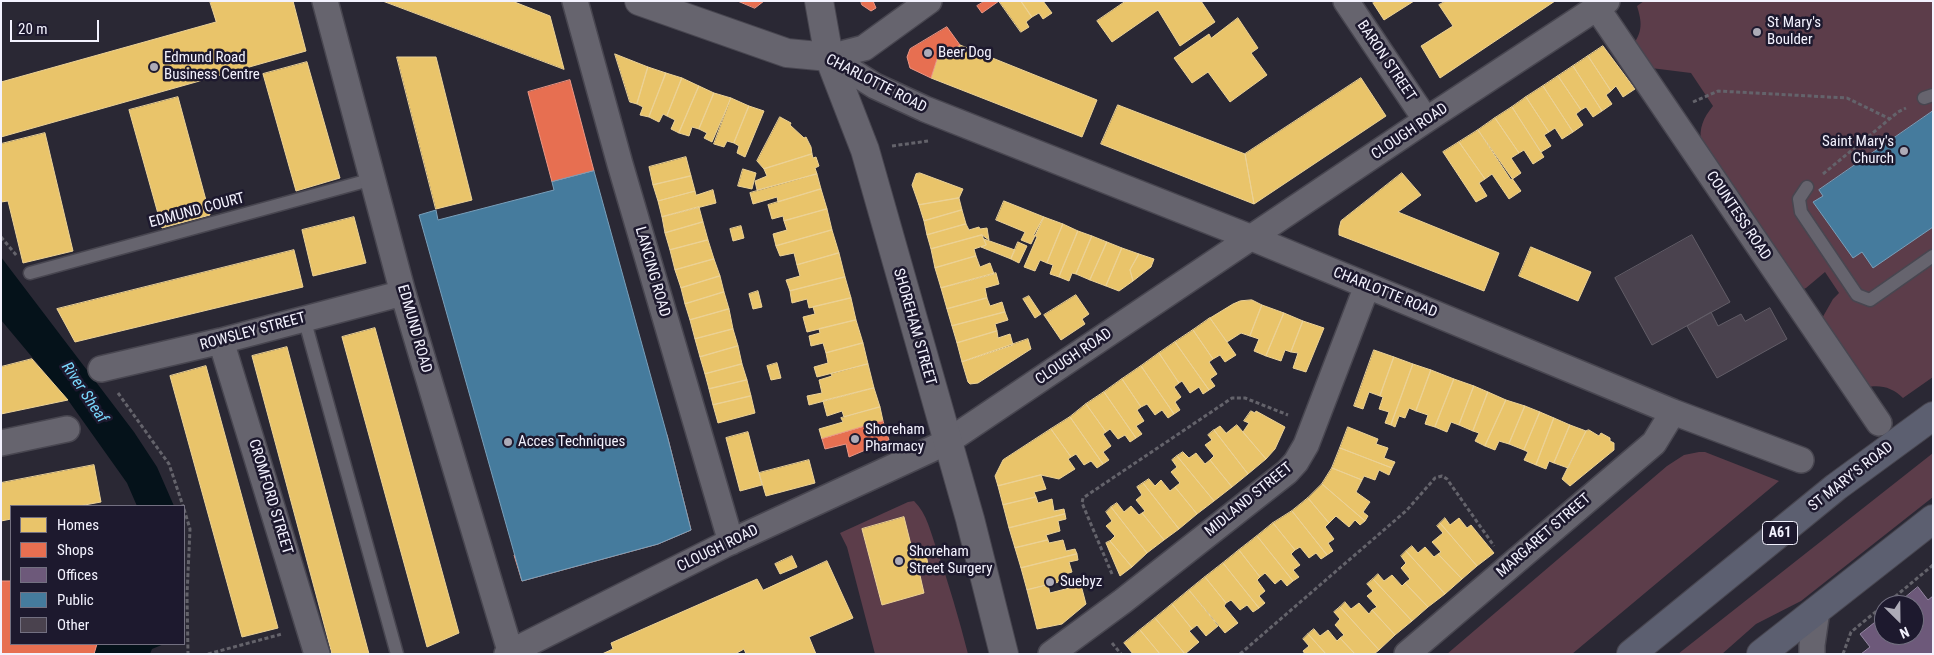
<!DOCTYPE html>
<html>
<head>
<meta charset="utf-8">
<style>
  body { margin:0 }
  #map { position:relative; width:1934px; height:655px; overflow:hidden; background:#2a2834; font-family:"Roboto Condensed",sans-serif }
  canvas { display:block }
  .frame { position:absolute; inset:0; border:2px solid #f3f2fe; pointer-events:none }
  .legend { position:absolute; left:10px; top:505px; width:175px; height:140px; box-sizing:border-box; background:#1d192e; border:1px solid #737081; margin:0; padding:6px 9px; list-style:none; font-size:15px; color:#f3f2fe }
  .legend li { display:flex; align-items:center; gap:10px; height:25px }
  .legend b { width:25px; border:1px solid #737081 }
  .north { position:absolute; left:1874px; top:595px; width:50px; height:50px; box-sizing:border-box; background:#1d192e; border:1px solid #737081; border-radius:50%; rotate:157deg; font-size:14px; font-weight:700; line-height:20px; text-align:center; color:#f3f2fe }
  .north::after { content:''; display:block; margin:auto; width:18px; height:22px; background:#adabb7; clip-path:polygon(50% 0,100% 100%,50% 72%,0 100%) }
  .scale { position:absolute; left:10px; top:20px; width:89px; height:22px; box-sizing:border-box; border:2px solid #f3f2fe; border-top:0; padding-left:6px; font-size:15px; line-height:18px; white-space:nowrap; color:#f3f2fe; -webkit-text-stroke:4px #1d192e; paint-order:stroke }
</style>
</head>
<body>
<div id="map">
<canvas width="1934" height="655"></canvas>
<div class="frame"></div>
<ul class="legend">
<li><b style="height:14px;background:#e9c46a"></b>Homes</li>
<li><b style="height:14px;background:#e76f51"></b>Shops</li>
<li><b style="height:14px;background:#6d597a"></b>Offices</li>
<li><b style="height:14px;background:#457b9d"></b>Public</li>
<li><b style="height:14px;background:#4a424e"></b>Other</li>
</ul>
<div class="north">N</div>
<div class="scale">20 m</div>
</div>
<script>
const g = document.querySelector('canvas').getContext('2d');
g.lineJoin = 'round';
function paint(path, color) { g.fillStyle = color; g.fill(path, 'evenodd'); }
function stroke(path, color, width, dash) { g.strokeStyle = color; g.lineWidth = width; g.lineCap = dash ? 'butt' : 'round'; g.setLineDash(dash || []); g.stroke(path); }
function write(font, color, halo, rows, align = 'center') {
  g.font = font + ' "Roboto Condensed",sans-serif'; g.lineWidth = 5; g.setLineDash([]); g.textBaseline = 'middle'; g.strokeStyle = halo; g.fillStyle = color; for (const [text, x, y, turn = 0] of rows) {
    g.save(); g.translate(x, y); g.rotate((+turn || 0) * Math.PI / 180); g.textAlign = isNaN(turn) ? turn : align; if (halo) g.strokeText(text, 0, 0); g.fillText(text, 0, 0); g.restore();
  }
}
paint(new Path2D(`
  M1644 1H1933V377L1903 398C1892 387 1879 384 1864 388L1821 320 1833 299 1839 293 1825 272 1806 288 1796 292 1701 143C1699 128 1703 118 1713 106L1691 73 1651 68 1632 46C1643 32 1642 22 1637 6Z
  M1699 452H1705L1779 481 1572 654H1447L1667 466 1684 455Z
  M1933 453V497L1801 601 1756 624 1722 654H1678Z
  M914 501C927 513 931 534 937 550 949 584 959 619 968 654H875L847 547 840 533 908 502Z`), '#5c3d4a');
paint(new Path2D(`
  M1 257 134 432 157 467 174 506H137L127 483 68 400 1 320Z
  M97 644H164L152 649 150 654H94Z`), '#05121a');
const homes = new Path2D(`
  M210 1H293L306 51 1 137V82L216 22Z
  M383 1H512L550 16 564 69Z
  M999 1H1021L1032 17 1026 22 1029 27 1021 32Z
  M1021 1H1043L1052 13 1043 19 1039 13 1032 17Z
  M1126 1H1201L1215 22 1180 46 1158 10 1112 42 1097 21Z
  M1375 1H1414L1384 20 1373 3Z
  M1446 1H1555L1440 78 1421 46 1453 26 1439 5Z
  M1238 18 1258 48 1251 53 1267 75 1230 102 1208 72 1192 83 1174 58 1209 34 1211 38Z
  M960 45 1097 100 1082 137 931 78 937 59Z
  M1603 46 1635 89 1623 97 1616 86 1611 91 1588 56Z
  M615 54 648 67 637 104 630 102Z
  M1588 56 1611 91 1606 95 1612 104 1602 111 1573 66Z
  M397 57H436L472 200 436 209Z
  M307 62 340 178 296 191 263 74Z
  M1573 66 1602 111 1593 117 1586 107 1581 110 1558 76Z
  M648 67 666 73 649 117 640 115 643 107 637 104Z
  M666 73 682 78 667 116 663 114 659 122 649 117Z
  M1558 76 1581 110 1576 114 1583 125 1573 132 1543 86Z
  M682 78 699 86 679 133 671 129 675 120 667 116Z
  M1361 78 1386 116 1254 204 1245 154Z
  M699 86 714 93 699 129 692 127 689 136 679 133Z
  M1543 86 1573 132 1562 139 1555 128 1549 132 1526 97Z
  M714 93 731 98 712 142 704 138 707 133 699 129Z
  M178 97 210 215 162 228 129 110Z
  M1526 97 1549 132 1544 135 1551 146 1541 152 1512 107Z
  M731 98 749 106 734 143 727 141 724 147 714 144Z
  M1118 105 1245 154 1254 204 1101 144Z
  M749 106 764 111 745 157 737 153 739 146 734 143Z
  M1512 107 1544 157 1533 164 1524 150 1519 153 1495 118Z
  M780 117 791 123 790 125 804 138 806 137 811 147 812 154 764 169 757 161Z
  M1495 118 1519 153 1511 158 1521 173 1511 180 1478 130Z
  M1478 130 1521 191 1509 199 1492 174 1485 179 1459 142Z
  M45 133 73 251 23 263 8 201 1 202V144Z
  M1459 142 1485 179 1479 183 1487 196 1476 202 1443 152Z
  M812 154 813 158 816 157 819 166 815 168 817 174 757 190 755 181 767 176 764 169Z
  M686 157 691 176 653 185 649 167Z
  M743 169 756 173 752 189 738 186Z
  M920 173 963 189 959 198 919 205 912 185 916 174Z
  M1402 173 1421 195 1398 212 1499 253 1484 291 1339 235V229L1341 221Z
  M817 174 821 189 778 202 777 197 753 204 750 193Z
  M691 176 695 191 658 201 653 185Z
  M821 189 827 209 784 221 783 216 772 219 768 205Z
  M713 190 716 203 662 217 658 201 695 191 696 195Z
  M959 198 962 210 924 221 919 205Z
  M1004 201 1044 217 1031 244 1021 240 1025 232 996 220Z
  M699 207 703 222 665 233 662 217Z
  M827 209 832 230 776 246 773 234 787 230 784 221Z
  M962 210 966 224 927 235 924 221Z
  M354 217 366 263 313 276 302 230Z
  M1044 217 1063 224 1047 263 1040 260 1035 271 1024 267 1037 237 1034 235Z
  M703 222 708 240 670 250 665 233Z
  M966 224 969 230 979 227 980 229 987 228 989 240 982 235 931 249 927 235Z
  M1063 224 1078 231 1059 277 1050 274 1053 265 1047 263Z
  M741 226 744 238 733 241 730 229Z
  M832 230 839 253 797 265 794 253 780 256 776 246Z
  M1078 231 1092 236 1076 274 1072 273 1069 281 1059 277Z
  M982 235 986 245 974 249 976 256 935 268 931 249Z
  M1092 236 1107 242 1090 280 1076 274Z
  M984 239 1015 250 1011 259 981 247 986 245Z
  M708 240 714 259 675 270 670 250Z
  M1018 242 1027 246 1019 263 1011 259Z
  M1107 242 1122 248 1106 286 1090 280Z
  M1531 247 1591 272 1578 301 1519 276Z
  M1122 248 1139 254 1130 270 1133 281 1119 291 1106 286Z
  M294 250 303 287 75 342 57 309Z
  M839 253 845 277 790 291 786 280 800 276 797 265Z
  M1139 254 1154 259 1151 267 1133 281 1130 270Z
  M976 256 980 267 990 263 994 274 941 288 935 268Z
  M714 259 720 276 681 288 675 270Z
  M996 273 999 284 985 288 987 298 947 309 941 288Z
  M720 276 724 292 685 304 681 288Z
  M845 277 851 298 809 308 807 299 792 303 790 291Z
  M758 291 762 307 753 309 749 294Z
  M724 292 729 309 690 320 685 304Z
  M1076 295 1089 314 1082 319 1085 324 1061 340 1044 315Z
  M1029 296 1041 314 1035 318 1023 299Z
  M851 298 856 320 807 332 803 317 815 314 813 307Z
  M987 298 990 306 1002 302 1005 312 952 326 947 309Z
  M1252 300 1262 305 1250 336 1241 333 1227 342 1210 318 1233 304 1240 301Z
  M1262 305 1284 313 1266 356 1254 351 1259 339 1250 336Z
  M729 309 733 329 695 339 690 320Z
  M1005 312 1008 320 995 324 997 331 957 343 952 326Z
  M1284 313 1303 321 1291 352 1285 350 1281 361 1266 356Z
  M1210 318 1236 355 1225 362 1220 355 1213 359 1193 330Z
  M856 320 863 343 826 353 823 343 811 346 809 336 820 333 819 329Z
  M1303 321 1324 328 1306 372 1293 368 1298 353 1291 352Z
  M375 328 459 633 427 647 342 337Z
  M733 329 738 346 700 357 695 339Z
  M1193 330 1213 359 1209 362 1217 374 1210 379 1215 386 1209 390 1175 342Z
  M997 331 998 338 1010 334 1013 345 962 362 957 343Z
  M1028 339 1031 349 978 383 970 384 968 382 962 362Z
  M1175 342 1209 390 1203 394 1199 387 1190 393 1182 381 1179 383 1159 353Z
  M863 343 868 364 817 377 814 367 828 363 826 353Z
  M738 346 742 364 705 374 700 357Z
  M287 347 369 654H332L252 356Z
  M1374 350 1394 357 1380 396 1369 392 1363 409 1354 406Z
  M1159 353 1179 383 1174 387 1181 397 1175 402 1180 410 1174 414 1141 366Z
  M1394 357 1413 364 1391 425 1385 423 1389 412 1379 409 1383 397 1380 396Z
  M32 359 68 400 1 414V367Z
  M777 363 781 378 771 380 767 366Z
  M742 364 747 380 709 389 705 374Z
  M868 364 874 388 809 405 807 396 822 393 819 380 832 376 831 374Z
  M1413 364 1431 370 1416 411 1409 408 1405 418 1399 416 1395 427 1391 425Z
  M206 366 278 628 242 637 170 376Z
  M1141 366 1174 414 1168 418 1162 410 1155 415 1147 404 1141 407 1122 379Z
  M1431 370 1454 379 1435 427 1425 424 1428 415 1416 411Z
  M1122 379 1141 407 1137 410 1144 421 1136 426 1142 434 1136 438 1104 392Z
  M1454 379 1474 386 1459 425 1451 422 1447 432 1435 427Z
  M747 380 751 396 713 405 709 389Z
  M1474 386 1488 392 1473 431 1459 425Z
  M874 388 880 407 844 417 842 411 827 416 823 401Z
  M1104 392 1136 438 1130 442 1125 435 1118 439 1110 429 1106 432 1086 404Z
  M1488 392 1506 400 1485 446 1475 441 1479 433 1473 431Z
  M751 396 755 413 718 423 713 405Z
  M1506 400 1525 406 1509 444 1499 441 1495 450 1485 446Z
  M1086 404 1106 432 1103 434 1111 446 1103 452 1109 460 1103 464 1070 417Z
  M1525 406 1540 412 1524 450 1509 444Z
  M880 407 883 421 822 439 819 429 843 422 841 418Z
  M1251 411 1255 413 1256 411 1285 427 1275 449 1266 459 1243 432 1249 423 1244 421Z
  M1540 412 1554 418 1536 465 1524 460 1528 452 1524 450Z
  M1070 417 1103 464 1097 468 1091 461 1084 465 1076 454 1071 457 1051 429Z
  M1554 418 1570 425 1554 463 1549 461 1546 469 1536 465Z
  M1237 425 1266 459 1248 474 1214 430 1220 426 1226 433Z
  M1570 425 1586 431 1568 468 1554 463Z
  M1348 427 1378 439 1376 444 1388 448 1384 458 1395 462 1392 468 1340 448Z
  M1051 429 1071 457 1068 459 1075 469 1059 479 1041 475 998 486 995 476 1003 460Z
  M1214 430 1248 474 1232 487 1210 460 1214 456 1205 445 1212 440 1208 435Z
  M1589 430 1599 436 1601 433 1610 438V441L1614 443V450L1570 486 1562 479 1586 431Z
  M748 432 762 485 740 491 726 438Z
  M1340 448 1392 468 1389 475 1379 470 1375 480 1364 476 1362 480 1332 468Z
  M1183 452 1189 458 1196 453 1205 464 1210 460 1232 487 1214 501 1177 456Z
  M1177 456 1214 501 1197 514 1175 487 1180 483 1171 472 1177 467 1172 460Z
  M809 460 815 483 766 496 759 473Z
  M94 465 101 502 79 506H11V519L1 521V483Z
  M1332 468 1362 480 1356 492 1370 502 1363 512 1368 516 1365 521 1322 484Z
  M1041 475 1046 489 1034 492 1036 497 1003 505 998 486Z
  M1149 479 1155 486 1161 480 1170 491 1175 487 1197 514 1179 529 1143 483Z
  M1143 483 1179 529 1164 540 1142 513 1145 511 1136 500 1142 495 1137 487Z
  M1322 484 1365 521 1360 525 1355 520 1349 527 1336 516 1329 523 1308 498Z
  M1036 497 1038 503 1052 499 1054 511 1064 509 1065 514 1009 528 1003 505Z
  M1308 498 1329 523 1325 527 1334 539 1328 543 1333 551 1327 555 1292 511Z
  M1117 503 1124 512 1131 506 1139 515 1142 513 1164 540 1147 553 1111 507Z
  M1111 507 1147 553 1132 567 1110 541 1115 536 1106 526 1112 521 1106 512Z
  M1292 511 1327 555 1321 559 1316 553 1309 558 1300 547 1295 550 1273 523Z
  M1065 514 1066 519 1058 521 1060 531 1046 535 1048 540 1015 548 1009 528Z
  M904 517 913 553 925 550 929 569 919 571 924 593 882 605 862 529Z
  M1445 518 1450 525 1459 518 1467 528 1471 525 1494 553 1477 566 1440 523Z
  M1273 523 1295 550 1291 554 1300 565 1293 570 1299 577 1293 581 1257 536Z
  M1440 523 1477 566 1462 579 1438 554 1441 552 1432 542 1443 533 1437 526Z
  M1257 536 1293 581 1287 586 1281 579 1275 584 1265 573 1260 577 1239 550Z
  M1048 540 1049 543 1063 540 1066 551 1075 549 1077 554 1021 568 1015 548Z
  M1110 541 1132 567 1120 576 1106 543Z
  M1412 546 1418 553 1425 547 1434 557 1438 554 1462 579 1445 594 1406 551Z
  M1239 550 1260 577 1257 580 1265 591 1259 596 1265 603 1259 608 1223 563Z
  M1406 551 1445 594 1428 607 1405 583 1410 579 1401 568 1406 563 1401 556Z
  M1077 554 1078 560 1069 562 1072 572 1059 576V582L1027 590 1021 568Z
  M792 556 797 567 780 574 775 564Z
  M827 561 853 618 809 637 816 654H746L744 649 735 654H602L613 649 611 643 757 579 763 590Z
  M1223 563 1259 608 1253 612 1247 605 1240 610 1231 600 1226 603 1205 577Z
  M1378 574 1384 581 1392 575 1402 586 1405 583 1428 607 1412 621 1373 579Z
  M1205 577 1226 603 1224 606 1238 623 1225 633 1189 590Z
  M1373 579 1412 621 1395 635 1372 610 1377 607 1367 596 1373 591 1367 584Z
  M1048 585 1050 593 1081 585 1086 604 1062 624 1037 629 1027 590Z
  M1189 590 1218 626 1206 636 1197 625 1192 629 1172 604Z
  M1345 602 1351 609 1359 603 1369 614 1372 610 1395 635 1379 650 1340 607Z
  M1172 604 1192 629 1189 631 1199 642 1185 654 1155 618Z
  M1340 607 1379 650 1374 654H1355L1340 638 1344 635 1335 625 1340 619 1334 612Z
  M1155 618 1185 654H1160L1140 630Z
  M1314 629 1320 636 1328 630 1337 641 1340 638 1355 654H1326L1308 634Z
  M1140 630 1160 654H1133L1124 643Z
  M1308 634 1326 654H1305L1303 651 1309 646 1303 639Z`);
paint(homes, '#e9c46a');
stroke(homes, '#ecd296', 1);
const shops = new Path2D(`
  M738 1H764L755 8Z
  M861 1H873L876 8 871 11 862 5Z
  M985 1H999L982 13 977 6Z
  M947 27 960 45 937 59 931 78 910 68 907 57 910 49Z
  M570 80 594 171 552 182 528 92Z
  M883 421 889 440 849 457 846 444 825 449 822 439Z
  M667 435 691 530 658 544 522 581 514 555 647 517 628 446Z
  M1 581H11V644H97L94 654H1Z`);
paint(shops, '#e76f51');
stroke(shops, '#eb9685', 1);
const offices = new Path2D(`
  M1918 587 1928 600 1933 596V654H1861L1870 647 1860 634 1884 615V635H1914V605H1896Z`);
paint(offices, '#6d597a');
stroke(offices, '#9587a2', 1);
const public = new Path2D(`
  M1933 111V227L1873 268 1862 252 1853 258 1813 202 1823 196 1819 190Z
  M594 171 667 435 691 530 658 544 522 581 419 215 436 210 438 220 554 190 552 182Z`);
paint(public, '#457b9d');
stroke(public, '#799fba', 1);
const building = new Path2D(`
  M1692 235 1730 302 1652 345 1615 278Z
  M1770 308 1787 339 1717 378 1687 326 1711 312 1718 326 1741 314 1745 321Z`);
paint(building, '#4a424e');
stroke(building, '#625d67', 1);
const lane = new Path2D(`
  M1924 98 1933 95
  M1807 187 1799 199 1801 212 1857 295 1870 300 1933 256
  M30 273 373 179
  M304 318 397 654`);
const street = new Path2D(`
  M325 1 403 293 511 654
  M575 1 620 164 731 542
  M1346 1 1426 120
  M1597 8 1879 423
  M829 57 875 86 925 109 1252 238 1673 412 1801 460
  M829 57 864 48 929 1
  M221 341 317 654
  M101 369 221 341 403 293
  M1 443 67 429
  M507 654 724 545 947 442 1426 120 1607 1
  M1051 654 1123 601 1287 472 1296 462 1306 445 1367 286
  M1407 654 1654 443 1673 412
  M1812 654V645L1817 610`);
const secondary = new Path2D(`
  M639 1 787 53 829 57
  M819 1 829 57 865 150 970 519 1004 654`);
const highway = new Path2D(`
  M1631 654 1836 487 1933 416
  M1761 654 1933 519`);
stroke(lane, '#484650', 15);
stroke(street, '#484650', 28);
stroke(secondary, '#484650', 30);
stroke(highway, '#484650', 30);
stroke(new Path2D(`
  M1693 102 1718 91 1847 98 1890 119
  M892 146 928 141
  M1823 174 1898 112 1906 108
  M1 237 17 256
  M118 393 169 464 183 506
  M184 509 190 529 187 595 188 654
  M1112 574 1082 503 1083 498 1232 398H1245L1288 415
  M1885 605 1933 565
  M1112 643 1121 654
  M208 654 282 634
  M1240 654 1407 510 1435 478 1442 476 1447 479 1494 546
  M1843 654 1851 632 1884 605`), '#64636b', 3, [4, 2.5]);
stroke(lane, '#66646e', 12);
stroke(street, '#66646e', 25);
stroke(secondary, '#66646e', 28);
stroke(highway, '#5c5f70', 28);
for (const [x, y, r, color] of [
  [1757,32,5,"#adabb7"],
  [928,53,5,"#adabb7"],
  [154,67,5,"#adabb7"],
  [1904,151,5,"#adabb7"],
  [855,439,5,"#adabb7"],
  [508,442,5,"#adabb7"],
  [899,561,5,"#adabb7"],
  [1050,582,5,"#adabb7"]
]) { const dot = new Path2D(); dot.arc(x, y, r, 0, 2 * Math.PI); g.fillStyle = color; g.fill(dot); stroke(dot, '#1d192e', 2); }
for (const [x, y, w] of [
  [1780,533,35]
]) { const box = new Path2D(); box.roundRect(x - w / 2, y - 11.5, w, 23, 4); g.fillStyle = '#1d192e'; g.fill(box); stroke(box, '#f3f2fe', 1); }
write('bold 14px', '#f3f2fe', null, [
  ["A61",1780,533]
]);
write('15px', '#f3f2fe', '#1d192e', [
  ["St Mary's",1767,23],
  ["Boulder",1767,40],
  ["Beer Dog",938,53],
  ["Edmund Road",164,58],
  ["Business Centre",164,75],
  ["Saint Mary's",1894,142,"right"],
  ["Church",1894,159,"right"],
  ["Shoreham",865,430],
  ["Pharmacy",865,447],
  ["Acces Techniques",518,442],
  ["Shoreham",909,552],
  ["Street Surgery",909,569],
  ["Suebyz",1060,582]
], 'left');
write('15px', '#f3f2fe', '#1d192e', [
  ["BARON STREET",1386,61,56],
  ["CHARLOTTE ROAD",876,84,27],
  ["CLOUGH ROAD",1410,132,-34],
  ["EDMUND COURT",197,211,-15],
  ["COUNTESS ROAD",1738,216,56],
  ["LANCING ROAD",652,272,74],
  ["CHARLOTTE ROAD",1385,293,22],
  ["SHOREHAM STREET",914,327,74],
  ["EDMUND ROAD",414,329,74],
  ["ROWSLEY STREET",253,332,-15],
  ["CLOUGH ROAD",1074,357,-34],
  ["ST MARY'S ROAD",1851,477,-38],
  ["CROMFORD STREET",270,497,73],
  ["MIDLAND STREET",1249,500,-39],
  ["MARGARET STREET",1544,536,-41],
  ["CLOUGH ROAD",718,549,-26]
]);
write('italic 16px', '#78d7fb', '#1d192e', [
  ["River Sheaf",84,393,56]
]);
</script>
</body>
</html>
